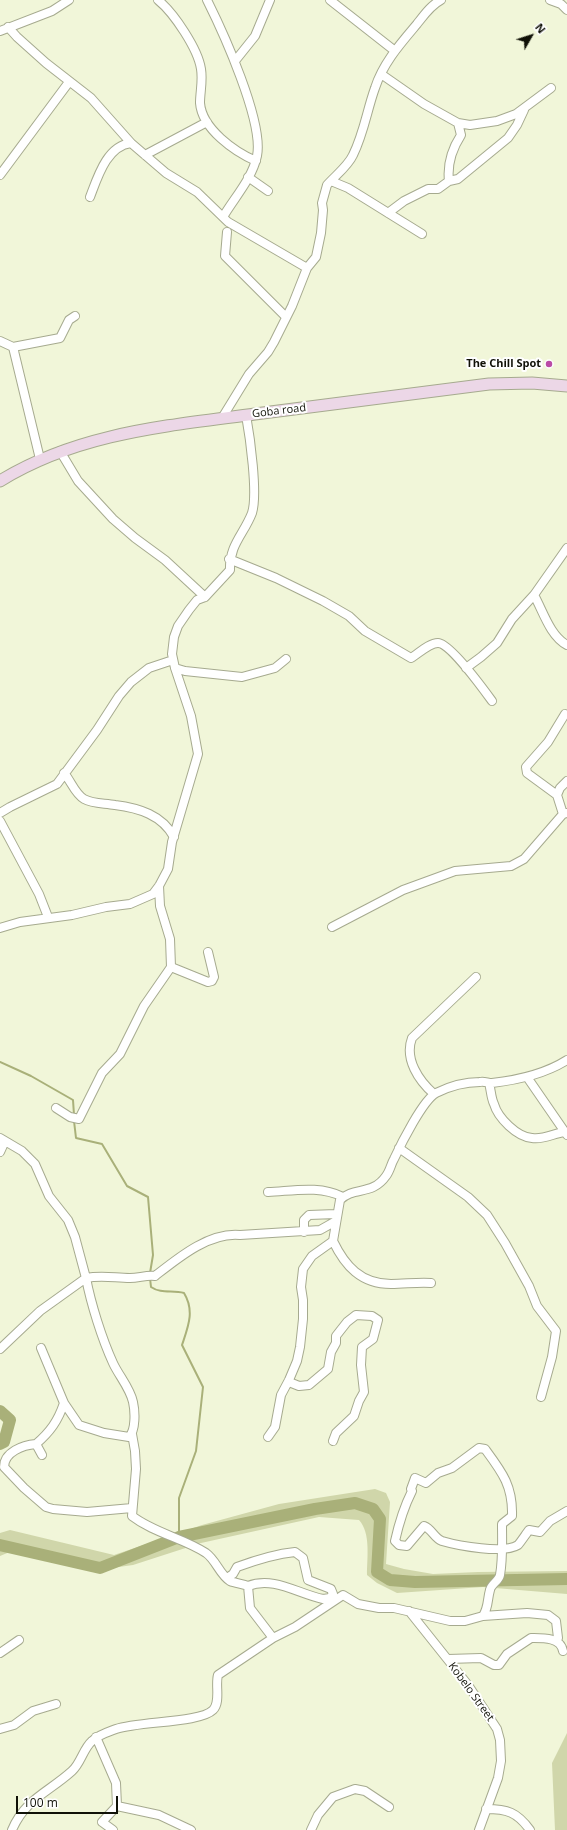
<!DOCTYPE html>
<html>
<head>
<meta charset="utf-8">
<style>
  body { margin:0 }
  #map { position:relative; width:567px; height:1830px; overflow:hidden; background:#f1f6d9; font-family:"Open Sans",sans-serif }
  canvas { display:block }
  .north { position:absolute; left:511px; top:16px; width:40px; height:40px; -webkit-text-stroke:3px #fff; paint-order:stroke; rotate:51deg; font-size:11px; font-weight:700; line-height:16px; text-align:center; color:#101107 }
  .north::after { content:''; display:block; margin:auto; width:14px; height:18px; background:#101107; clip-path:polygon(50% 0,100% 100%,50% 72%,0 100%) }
  .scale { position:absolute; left:16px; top:1796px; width:102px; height:18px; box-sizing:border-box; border:2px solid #101107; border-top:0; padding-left:5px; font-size:12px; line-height:14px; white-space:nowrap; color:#101107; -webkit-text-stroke:3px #fff; paint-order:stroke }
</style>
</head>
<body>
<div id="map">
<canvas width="567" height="1830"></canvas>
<div class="north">N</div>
<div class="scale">100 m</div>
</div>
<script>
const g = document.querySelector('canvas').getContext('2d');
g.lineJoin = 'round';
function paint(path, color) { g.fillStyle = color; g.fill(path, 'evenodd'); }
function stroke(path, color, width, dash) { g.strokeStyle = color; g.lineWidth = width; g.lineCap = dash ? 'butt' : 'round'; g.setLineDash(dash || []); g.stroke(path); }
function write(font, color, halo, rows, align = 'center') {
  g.font = font + ' "Open Sans",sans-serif'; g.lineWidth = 4; g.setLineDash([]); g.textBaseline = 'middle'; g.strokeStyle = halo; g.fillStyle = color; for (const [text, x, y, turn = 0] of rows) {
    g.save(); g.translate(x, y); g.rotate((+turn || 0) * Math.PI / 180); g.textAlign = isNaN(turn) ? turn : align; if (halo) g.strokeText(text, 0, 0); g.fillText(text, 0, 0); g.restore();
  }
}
paint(new Path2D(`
  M375 1489 386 1493 390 1502 386 1564 404 1569 433 1574 478 1572 567 1571V1594L483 1587 397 1593 377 1583 367 1575C367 1558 371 1533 359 1520L319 1517 201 1543 133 1565 90 1571 12 1551 0 1556V1533L10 1530 114 1555 202 1525 279 1504Z
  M567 1733V1830H555L552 1763Z`), '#d0d6aa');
stroke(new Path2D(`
  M0 1062 31 1076 73 1100 74 1115
  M74 1121 76 1138 102 1144 127 1186 148 1197 153 1255 150 1273
  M150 1278 151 1287C161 1294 172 1290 184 1293 195 1311 188 1327 182 1345L203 1387 196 1451 179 1498V1537`), '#a9b079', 2);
stroke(new Path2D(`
  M0 1411 10 1420 4 1442 0 1444
  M0 1545 100 1568 179 1537 315 1509 355 1503 373 1509 380 1519 377 1572 390 1580 415 1582 567 1579`), '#a9b079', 12);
const street = new Path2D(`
  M158 0C174 13 198 49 201 69 203 81 200 92 200 103 202 129 235 152 256 161
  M207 0C223 32 264 122 257 156 252 179 234 198 223 217
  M330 0 395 51
  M550 0 561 4 567 10
  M8 27 17 37 46 63 91 98 131 143 166 173 197 192 228 222 307 268
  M0 31 52 11 69 0
  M235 61 255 36 270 0
  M381 74 424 104 458 123 470 125 497 121 516 114 551 88
  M145 155 207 122
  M0 175 69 82
  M248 177 268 191
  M331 181 348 188 422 234
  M449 181C447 164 452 149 461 135L458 123
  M90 197C98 176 107 146 131 143
  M388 213 404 201 428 189H438L449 181 458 179 508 138 517 125 524 110
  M227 232 225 256 286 317
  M0 341 13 347 40 459
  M13 347 60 338 69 320 75 316
  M222 418 249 374 268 352 274 342 292 306 307 268 316 257 321 233 323 210 322 203 327 185C336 175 348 166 353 155 364 133 367 110 375 88 383 63 401 43 417 24 424 15 431 5 441 0
  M60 451 78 481 113 519 135 538 165 560 205 597
  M229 559 276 578 323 601 349 616 365 631 411 658C418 654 429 643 438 643 450 643 484 690 492 701
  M534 595C543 611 550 636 567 645
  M175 668 185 671 242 677 275 668 286 659
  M466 668 481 657 497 643 512 619 534 595 567 548
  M64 773C71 781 75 794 84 799 93 804 105 803 115 805 139 808 162 815 174 837
  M557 795 527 773 526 767 548 742 565 714
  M0 813 10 807 57 784 97 730 119 696 131 682 149 668 173 660
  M563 814 557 795 560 788 567 781
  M0 821 39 894 48 917
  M332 927 403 890 455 871 511 866 524 859 563 814 567 813
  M0 928 20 922 72 915 106 907 130 904 153 894 159 886 168 869 172 842 198 754 191 716 175 668 172 654 174 637 178 626 189 610 197 600 205 597 230 570C229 545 244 534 252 513 258 494 250 437 246 415
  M171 967 208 982 212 981 214 977 208 952
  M527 1077 567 1135
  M489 1083C491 1090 491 1098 494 1104 498 1118 517 1137 532 1138 544 1140 554 1133 565 1132
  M434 1094C419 1081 404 1059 412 1038L476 977
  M56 1108 70 1117 79 1119 102 1073 120 1054 144 1006 171 967 170 939 160 906 159 886
  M0 1138 22 1151 35 1164 49 1196 68 1220 75 1237 86 1278 40 1311 0 1349
  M399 1148 468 1197 487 1215 505 1243 529 1286 537 1306 556 1331 552 1357 541 1397
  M0 1152 5 1141
  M268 1192C293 1191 319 1185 343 1197
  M304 1232V1220L309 1215 336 1214
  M333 1241C345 1266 361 1284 391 1284 405 1284 418 1282 431 1283
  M41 1348 64 1403 79 1425 104 1433 129 1437C136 1430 135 1411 133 1402 130 1388 119 1376 113 1363 102 1339 91 1304 86 1278 102 1275 115 1278 130 1278 139 1278 146 1275 155 1276 178 1258 209 1232 240 1235L320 1230 336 1221
  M289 1382 299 1386 309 1385 328 1369 331 1352 336 1343V1336L347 1322 356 1315 372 1316 378 1320 373 1339 362 1347 361 1365 364 1392 359 1401 354 1416 336 1433 333 1441
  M268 1437 275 1427 281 1395 289 1380 297 1361 300 1347 303 1319V1300L301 1287 303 1269 312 1256 333 1241 340 1200C354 1186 372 1196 386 1176 390 1171 391 1164 394 1159 401 1144 423 1100 436 1093 450 1086 464 1082 480 1082 484 1081 488 1083 492 1083 518 1080 545 1074 567 1060
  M36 1444C23 1445 4 1452 4 1467L24 1488 46 1507 53 1509 87 1512 132 1508
  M42 1455 36 1444C50 1432 58 1421 64 1403
  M227 1578 233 1574 237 1567C256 1560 275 1554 295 1552L303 1558 308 1580 331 1589 333 1594 330 1598 323 1599C298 1594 274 1576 248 1586
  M409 1611 468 1685 497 1729 500 1740 501 1761 498 1778 479 1830
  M483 1616 527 1613 548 1615 556 1621 558 1638 556 1640
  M273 1638 295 1627 343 1595 358 1604 379 1608H394L450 1621H465L483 1616C489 1606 487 1600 490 1590 491 1584 499 1581 500 1575 503 1558 502 1541 502 1524L512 1516C513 1486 502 1472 485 1449L479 1448 452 1468 438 1473 426 1483 415 1478 411 1489 412 1491C404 1507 399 1523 395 1541L399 1545 407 1546 424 1526C432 1529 434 1538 442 1541 459 1546 504 1554 518 1545 520 1543 526 1534 529 1530L540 1532 550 1521 567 1511
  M0 1653 19 1640
  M448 1659 481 1658 494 1665H499L507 1654 531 1638C542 1638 561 1637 563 1651
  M0 1729 14 1725 33 1711 56 1704
  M96 1737 116 1783 117 1806 102 1822 113 1830
  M117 1806 159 1815 191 1830
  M486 1809C507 1809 517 1812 530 1830
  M12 1830C25 1799 49 1792 72 1771 81 1763 83 1749 92 1741 98 1735 108 1732 116 1729 139 1721 200 1723 213 1710 221 1702 215 1685 218 1675L273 1638 250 1608 248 1586C242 1584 235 1583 230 1581 220 1575 216 1560 206 1553 183 1538 154 1533 132 1516L136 1469 135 1451 132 1434
  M311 1830 318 1815 333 1797 355 1789 365 1791 389 1807`);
const secondary = new Path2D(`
  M0 481C78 433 166 426 255 414 333 404 411 394 489 384L532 383 567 386`);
stroke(street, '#a6aa8f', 10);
stroke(secondary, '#a6aa8f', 13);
stroke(street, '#fff', 8);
stroke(secondary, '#ecd7e7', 11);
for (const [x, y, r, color] of [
  [549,364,4,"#ba4aa6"]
]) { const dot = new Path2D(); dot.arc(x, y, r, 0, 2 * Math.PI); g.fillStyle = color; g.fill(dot); stroke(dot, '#fff', 1.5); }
write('bold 11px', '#101107', '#fff', [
  ["The Chill Spot",541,364]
], 'right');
write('11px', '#101107', '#fff', [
  ["Goba road",279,411,-7],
  ["Kobelo Street",471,1692,54]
]);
</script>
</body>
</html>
